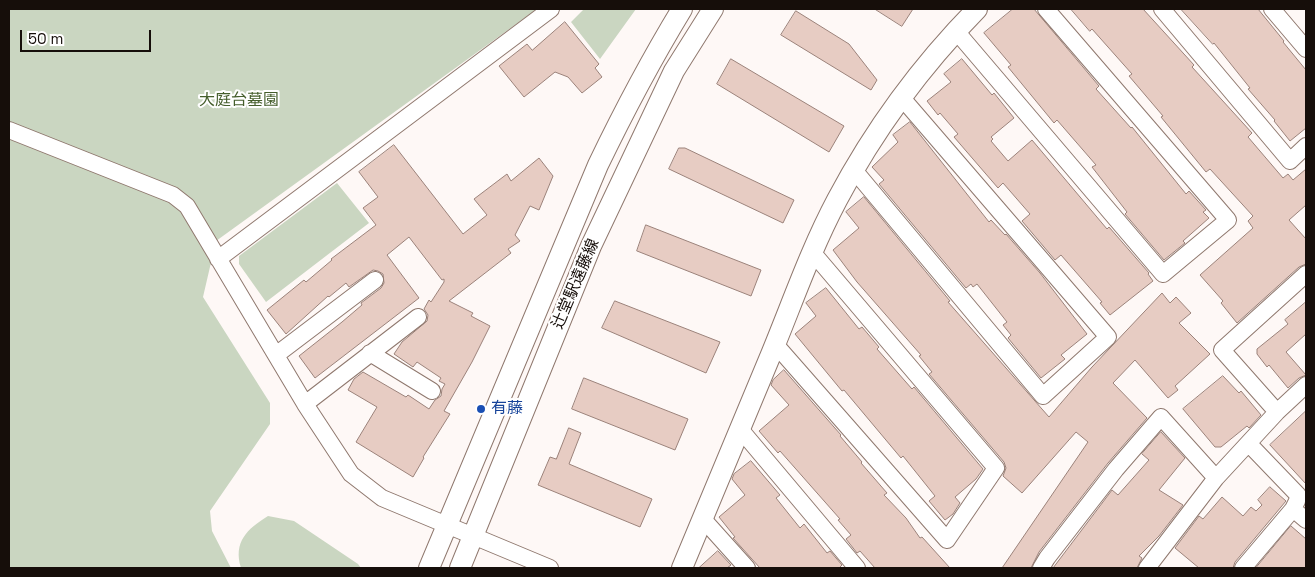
<!DOCTYPE html>
<html>
<head>
<meta charset="utf-8">
<style>
  body { margin:0 }
  #map { position:relative; width:1315px; height:577px; overflow:hidden; background:#fef8f6; font-family:"Space Grotesk",sans-serif }
  canvas { display:block }
  .frame { position:absolute; inset:0; border:10px solid #160e0a; pointer-events:none }
  .scale { position:absolute; left:20px; top:30px; width:131px; height:22px; box-sizing:border-box; border:2px solid #160e0a; border-top:0; padding-left:6px; font-size:15px; line-height:18px; white-space:nowrap; color:#160e0a; -webkit-text-stroke:4px #fff; paint-order:stroke }
</style>
</head>
<body>
<div id="map">
<canvas width="1315" height="577"></canvas>
<div class="frame"></div>
<div class="scale">50 m</div>
</div>
<script>
const g = document.querySelector('canvas').getContext('2d');
g.lineJoin = 'round';
function paint(path, color) { g.fillStyle = color; g.fill(path, 'evenodd'); }
function stroke(path, color, width, dash) { g.strokeStyle = color; g.lineWidth = width; g.lineCap = dash ? 'butt' : 'round'; g.setLineDash(dash || []); g.stroke(path); }
function write(font, color, halo, rows, align = 'center') {
  g.font = font + ' "Space Grotesk","Noto Sans JP",sans-serif'; g.lineWidth = 4; g.setLineDash([]); g.textBaseline = 'middle'; g.strokeStyle = halo; g.fillStyle = color; for (const [text, x, y, turn = 0] of rows) {
    g.save(); g.translate(x, y); g.rotate((+turn || 0) * Math.PI / 180); g.textAlign = isNaN(turn) ? turn : align; if (halo) g.strokeText(text, 0, 0); g.fillText(text, 0, 0); g.restore();
  }
}
paint(new Path2D(`
  M9 9H537L216 241 203 297 270 403V424L210 511 212 531 231 568H9Z
  M584 9H636L600 59 571 22Z
  M337 183 369 223 266 302 239 264V256Z
  M268 516 294 521 358 564 361 568H241C233 542 247 529 268 516Z`), '#cad6c1');
const building = new Path2D(`
  M875 9H913L902 26Z
  M1013 9H1034L1099 86 1096 89 1131 128 1132 127 1186 194 1189 191 1206 210 1203 212 1209 218 1183 241 1185 243 1164 260 1125 214 1127 212 1092 167 1096 165 1057 120 1054 123 1008 67 1011 65 984 33Z
  M1071 9H1143L1194 65 1192 67 1252 133 1248 137 1283 178 1288 174 1293 180 1306 169V205L1289 220 1306 239V264L1299 267 1237 323 1221 303 1223 301 1200 275 1253 228 1248 221 1253 216 1210 169 1206 172 1161 117 1163 116 1129 76 1132 74 1092 29 1090 31Z
  M1181 9H1258L1284 41 1283 42 1306 70V128L1290 141 1274 121 1275 120 1248 89 1250 88 1214 43 1213 44Z
  M796 11 849 44 877 80 871 90 781 35Z
  M565 22 599 64 595 68 602 77 582 93 568 77 555 72 524 97 499 66 527 44 532 50Z
  M731 59 844 126 829 152 717 84Z
  M962 59 992 95 994 93 1014 118 991 137 993 139 991 141 1008 161 1032 140 1107 229 1109 227 1149 273 1148 274 1153 281 1110 315 1100 303 1102 302 1061 255 1055 260 1022 221 1030 214 1003 183 998 188 954 137 958 134 940 113 938 115 927 101 951 82 944 74Z
  M910 122 989 222 991 220 1005 235 1006 234 1040 273 1087 334 1061 355 1065 359 1041 378 1008 338 1011 335 1003 325 1007 322 977 284 973 287 971 284 966 288 879 184 884 180 872 167 898 142 893 135Z
  M394 145 463 234 487 215 474 199 507 174 511 181 539 158 553 176 539 210 530 206 515 235 520 241 508 249 511 253 449 301 473 313 471 316 490 326 472 362 444 411 450 414 423 457 424 458 413 477 356 442 377 407 348 390 354 379 363 372 406 397 408 395 429 409 435 400 441 396 442 389 445 384 439 381 441 378 417 362 413 367 394 354 402 342 427 321 428 315 424 309 429 300 431 302 444 282V279L442 280 409 237 387 255 419 298 315 378 299 356 342 322 362 305 361 303 381 288 384 283 383 274 378 271 373 270 349 287 346 283 329 297 328 296 286 334 267 310 304 280 306 282 332 260 331 259 376 225 363 208 378 197 359 172Z
  M679 148H685L794 200 783 223 669 169Z
  M864 197 950 301 948 302 1049 417 1092 367 1162 293 1170 303 1176 297 1191 313 1179 323 1210 354 1175 386 1178 390 1168 398 1135 360 1113 383 1147 418 1108 463 1039 552 1031 568H1002L1088 442 1076 432 1022 493 1003 476 1006 468 1004 462 929 374 932 372 919 356 921 355 857 282 833 250 859 228 846 212Z
  M646 225 761 270 751 296 637 251Z
  M826 288 859 329 862 327 879 347 877 349 912 389 914 387 983 469 976 479 955 497 960 503 953 514 945 520 929 501 935 496 903 456 901 458 844 390 842 391 795 334 816 316 806 303Z
  M615 301 720 342 706 373 602 328Z
  M1306 302V334L1286 352 1306 375 1299 378 1288 388 1269 365 1267 367 1257 354V349L1288 324 1285 320Z
  M784 370 841 435 840 436 862 462 861 463 887 493 884 495 906 518 920 538 922 537 950 568H875L860 551 857 553 846 539 851 535 838 520 840 519 780 451 778 453 759 431 789 405 771 385 773 380Z
  M1223 376 1239 393 1241 391 1261 415 1249 428 1247 426 1221 447H1215L1183 409Z
  M584 378 688 419 675 450 572 409Z
  M1306 411V484L1270 445Z
  M569 428 581 433 569 464 652 499 640 527 538 485 550 457 556 459Z
  M1161 432 1185 458 1159 490 1183 505 1159 536 1139 556 1142 558 1137 568H1053L1112 490 1118 495 1149 460 1142 454Z
  M751 461 780 495 776 498 800 528 804 524 827 553 830 551 842 565 839 568H760L733 538 735 537 719 517 745 495 732 479 734 474Z
  M1270 487 1286 501 1235 562 1233 568H1199L1175 548 1199 516 1203 519 1222 497 1243 516 1251 507 1256 511 1262 505 1258 500Z
  M1291 526 1306 539V568H1256Z
  M718 551 731 565 727 568H699Z`);
paint(building, '#e7ccc3');
stroke(building, '#9b827a', 1);
const minor = new Path2D(`
  M1162 9 1290 161 1306 146
  M1272 9 1306 49
  M956 31 1163 274 1228 220 1046 9
  M9 130 173 195 187 206 305 404 351 474 382 498 550 568
  M854 170 1043 396 1108 337 902 98
  M218 259 551 9
  M775 344 947 540 996 468 813 253
  M370 353 432 391
  M276 355 375 280
  M305 404 418 317
  M1277 412 1222 350 1306 274
  M740 429 857 568
  M1293 509 1306 520
  M703 519 747 568
  M1041 568 1047 558 1116 469 1161 417 1216 478
  M1147 568 1216 478 1277 412 1306 385
  M1243 568 1293 509 1297 501 1298 495 1249 444`);
const tertiary = new Path2D(`
  M429 568 598 165C624 111 651 60 682 9
  M460 568 591 246 674 71 713 9
  M682 568C712 496 742 424 772 352 793 301 811 249 837 200 874 130 922 65 977 9`);
stroke(minor, '#8f786e', 18);
stroke(tertiary, '#8f786e', 22);
stroke(minor, '#fff', 16);
stroke(tertiary, '#fff', 20);
for (const [x, y, r, color] of [
  [481,409,5,"#1a4fb4"]
]) { const dot = new Path2D(); dot.arc(x, y, r, 0, 2 * Math.PI); g.fillStyle = color; g.fill(dot); stroke(dot, '#fff', 2); }
write('16px', '#465f2d', '#fff', [
  ["大庭台墓園",239,101]
]);
write('16px', '#160e0a', '#fff', [
  ["辻堂駅遠藤線",576,284,-67]
]);
write('16px', '#164399', '#fff', [
  ["有藤",491,409]
], 'left');
</script>
</body>
</html>
